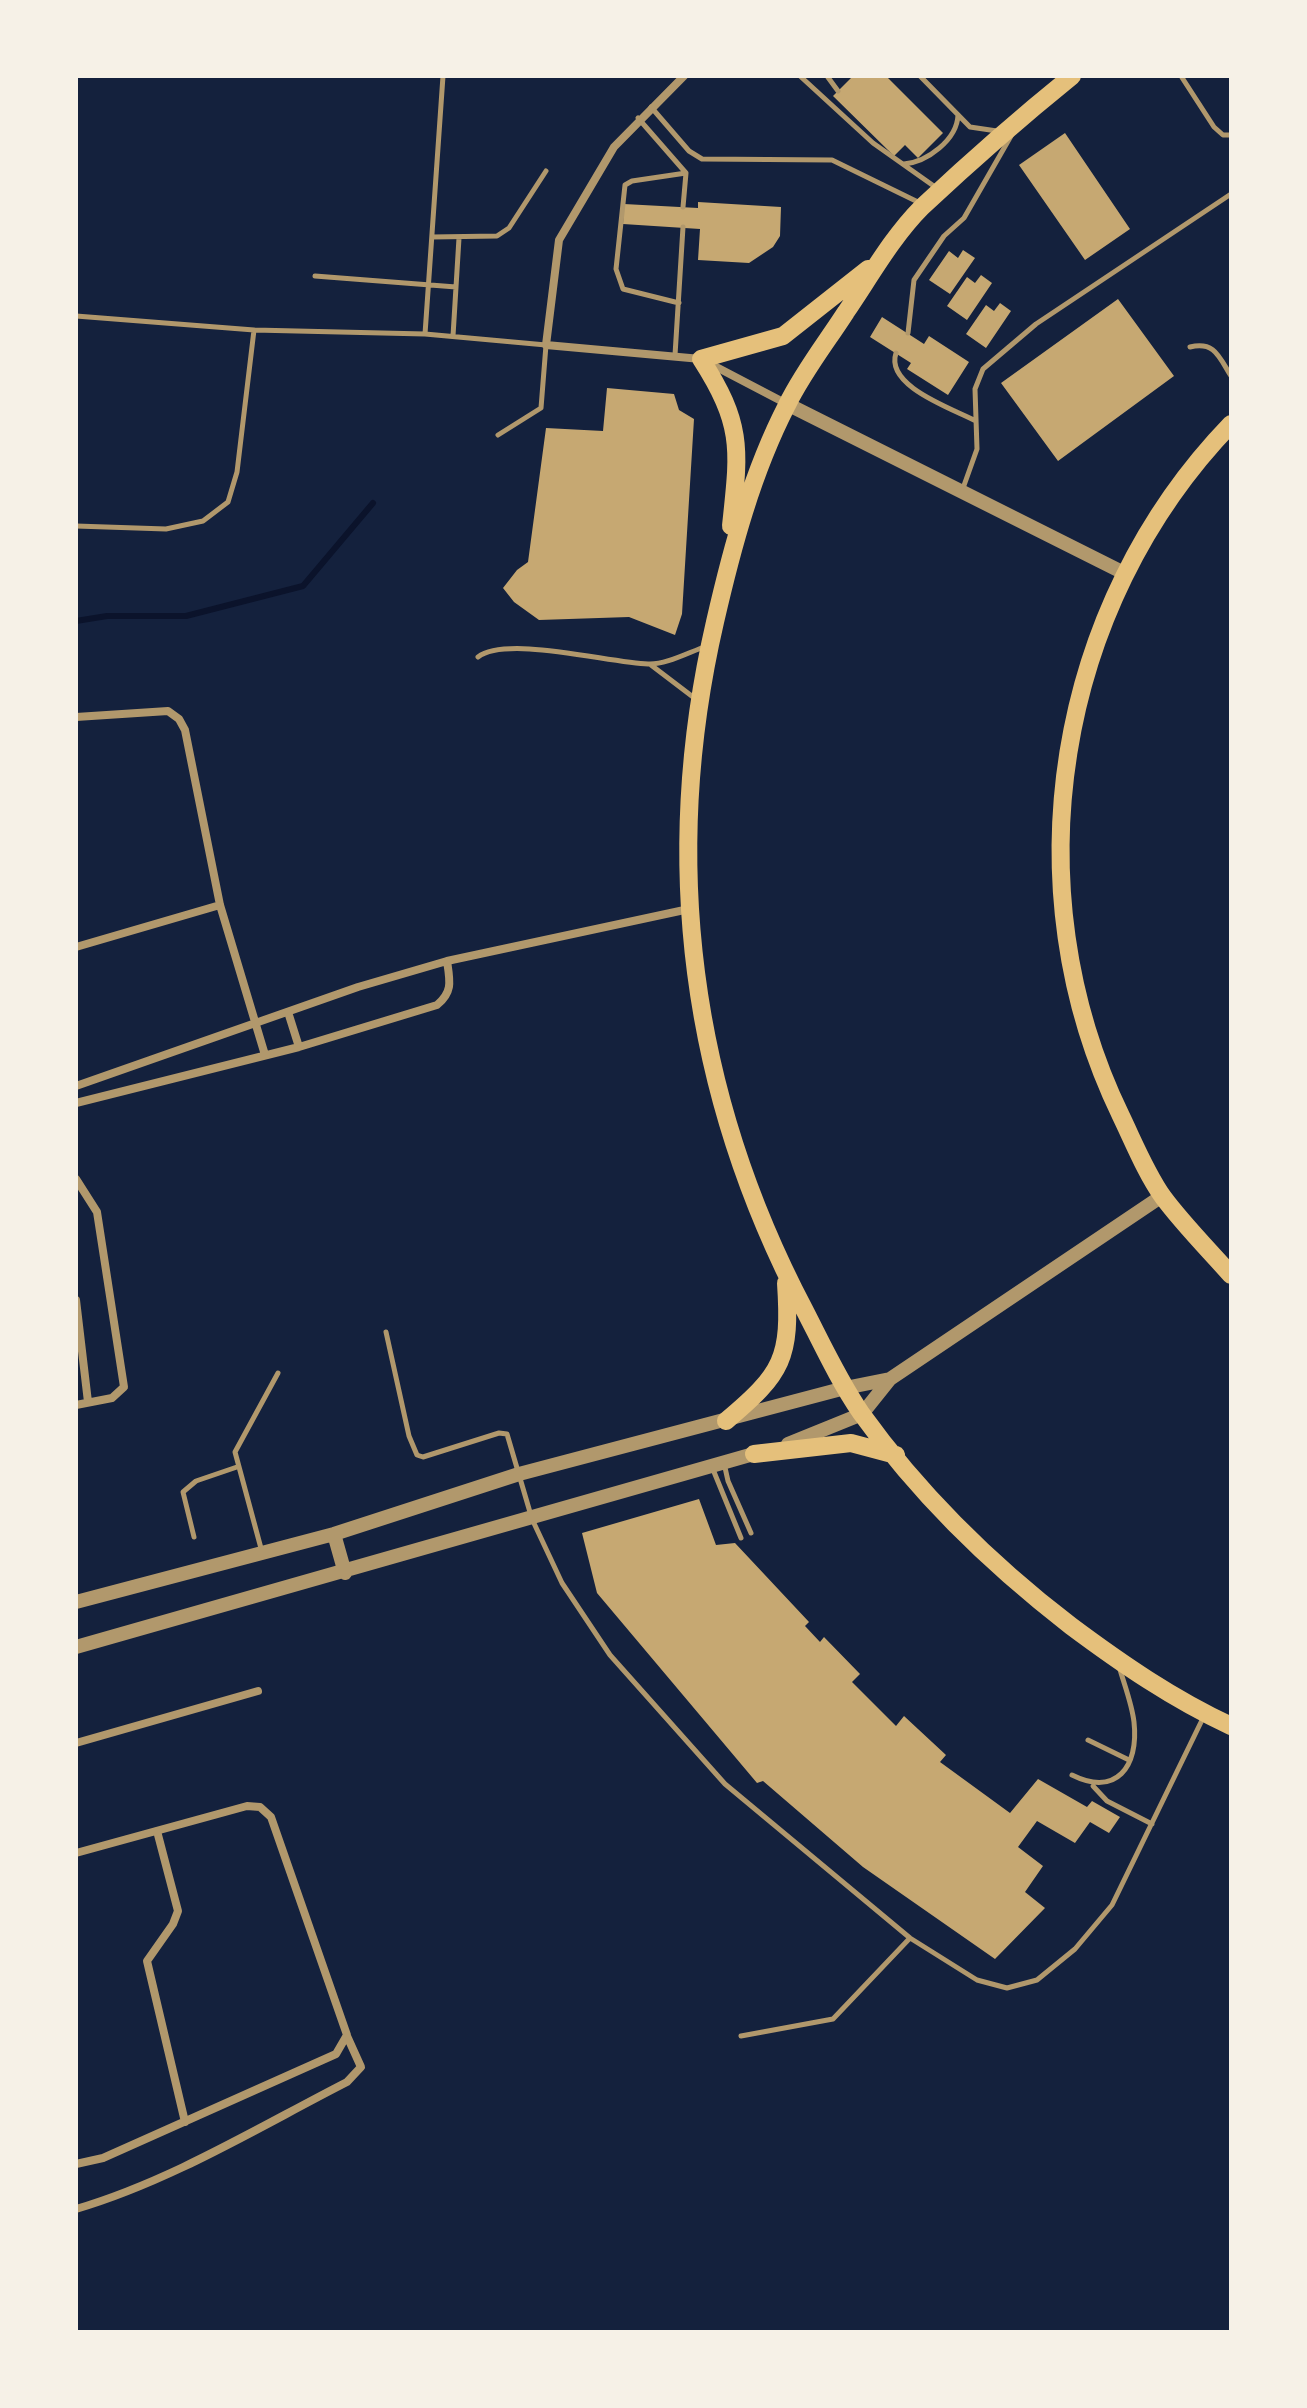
<!DOCTYPE html>
<html>
<head>
<meta charset="utf-8">
<style>
  body { margin:0 }
  #map { position:relative; width:1307px; height:2408px; overflow:hidden; background:#14213d; font-family:"Noto Sans",sans-serif }
  canvas { display:block }
  .frame { position:absolute; inset:0; border:78px solid #f6f1e7; pointer-events:none }
</style>
</head>
<body>
<div id="map">
<canvas width="1307" height="2408"></canvas>
<div class="frame"></div>
</div>
<script>
const g = document.querySelector('canvas').getContext('2d');
g.lineJoin = 'round';
function stroke(path, color, width, dash) { g.strokeStyle = color; g.lineWidth = width; g.lineCap = dash ? 'butt' : 'round'; g.setLineDash(dash || []); g.stroke(path); }
function paint(path, color) { g.fillStyle = color; g.fill(path, 'evenodd'); }
stroke(new Path2D(`
  M76 621 107 616H186L303 586 373 503`), '#0b132b', 6);
paint(new Path2D(`
  M853 76H886L943 133 918 158 905 145 894 156 833 96Z
  M1065 133 1130 229 1085 260 1019 165Z
  M698 202 781 207 780 236 773 247 749 263 698 260 700 229 623 224 624 204 698 208Z
  M963 250 975 258 950 294 929 280 949 251 958 258Z
  M981 275 992 283 967 320 947 306 967 277 975 283Z
  M1118 299 1174 376 1058 461 1001 383Z
  M1000 303 1011 311 986 348 966 334 986 305 994 311Z
  M882 317 924 344 929 336 969 362 948 395 907 369 911 363 870 337Z
  M607 388 674 394 679 410 694 419 682 614 675 635 629 617 539 620 514 602 503 588 517 570 528 562 546 428 603 431Z
  M699 1499 716 1545 735 1543 809 1622 805 1626 820 1642 824 1637 860 1674 852 1682 896 1726 904 1716 946 1755 940 1762 1010 1813 1038 1779 1087 1807 1092 1801 1120 1817 1109 1833 1090 1822 1075 1843 1037 1821 1018 1847 1043 1866 1025 1892 1045 1908 995 1959 863 1867 763 1781 757 1783 597 1593 582 1533Z`), '#c6a872');
stroke(new Path2D(`
  M800 76 873 143 938 189
  M827 76 838 91
  M920 76 970 127 997 131
  M1181 76 1214 127 1223 135H1231
  M651 107 689 151 702 159 832 160 920 203
  M638 118 686 173 683 207
  M904 164C927 162 957 140 958 115
  M432 237 497 236 509 228 546 171
  M315 276 456 287
  M679 303 623 289 616 269 625 185 632 181 686 173
  M76 316 254 330 425 334 546 345 541 408 498 435
  M908 333 914 280 944 236 964 218 1011 136
  M425 334 443 76
  M453 336 459 238
  M1190 347C1215 341 1219 357 1231 376
  M896 353C885 386 951 408 976 421
  M675 355 683 227
  M962 491 977 449 975 389 983 369 1036 324 1231 194
  M76 526 166 529 203 521 228 502 237 472 254 330
  M478 657C507 635 610 663 648 664 666 665 689 652 707 646
  M651 665 697 700
  M386 1332 409 1436 417 1455 423 1457 499 1433 507 1434 532 1519 562 1583 610 1655 725 1784 910 1938 977 1980 1007 1988 1037 1980 1075 1949 1112 1905 1204 1716
  M724 1463 728 1481 751 1533
  M712 1467 741 1538
  M194 1537 183 1492 196 1481 237 1467
  M262 1552 235 1452 278 1373
  M1088 1740 1129 1760
  M1072 1775C1116 1797 1139 1767 1134 1722 1132 1704 1124 1684 1119 1666
  M1093 1786 1107 1801 1152 1824
  M741 2036 833 2019 910 1938`), '#b1986c', 5);
stroke(new Path2D(`
  M684 76 614 147 559 240 546 345 701 359 787 404
  M76 717 168 711 179 719 185 730 220 905 265 1055
  M76 947 220 905
  M288 1012 299 1047
  M76 1086 358 987 447 961 689 909
  M76 1103 299 1047 437 1005C453 992 450 981 447 961
  M76 1179 97 1212 124 1387 112 1398 76 1405
  M76 1300 88 1402
  M76 1743 258 1691
  M157 1831 178 1911 173 1924 147 1961 185 2122
  M76 1853 247 1806 260 1807 271 1817 347 2035 336 2054 103 2158 76 2164
  M76 2209C171 2181 259 2127 347 2082L361 2067 347 2036`), '#b1986c', 8);
stroke(new Path2D(`
  M787 404 1124 573
  M788 1444 862 1414 890 1379 1162 1196
  M334 1534 345 1573
  M76 1602 334 1534 519 1474 845 1388 890 1379
  M76 1647 764 1451`), '#b1986c', 14);
stroke(new Path2D(`
  M1072 76C1020 118 970 162 922 207 892 237 870 277 846 312 826 343 803 372 787 405 752 473 732 548 715 622 660 860 690 1092 804 1309 822 1344 839 1381 861 1413 919 1494 993 1566 1071 1626 1122 1664 1173 1699 1231 1726
  M1231 424C1055 606 1010 888 1121 1116 1134 1143 1146 1173 1163 1197 1183 1224 1208 1249 1231 1275
  M731 526C739 450 744 426 701 359L783 336 868 269
  M726 1421C783 1373 791 1358 786 1283
  M754 1454 851 1443 896 1455`), '#e5c07b', 18);
</script>
</body>
</html>
